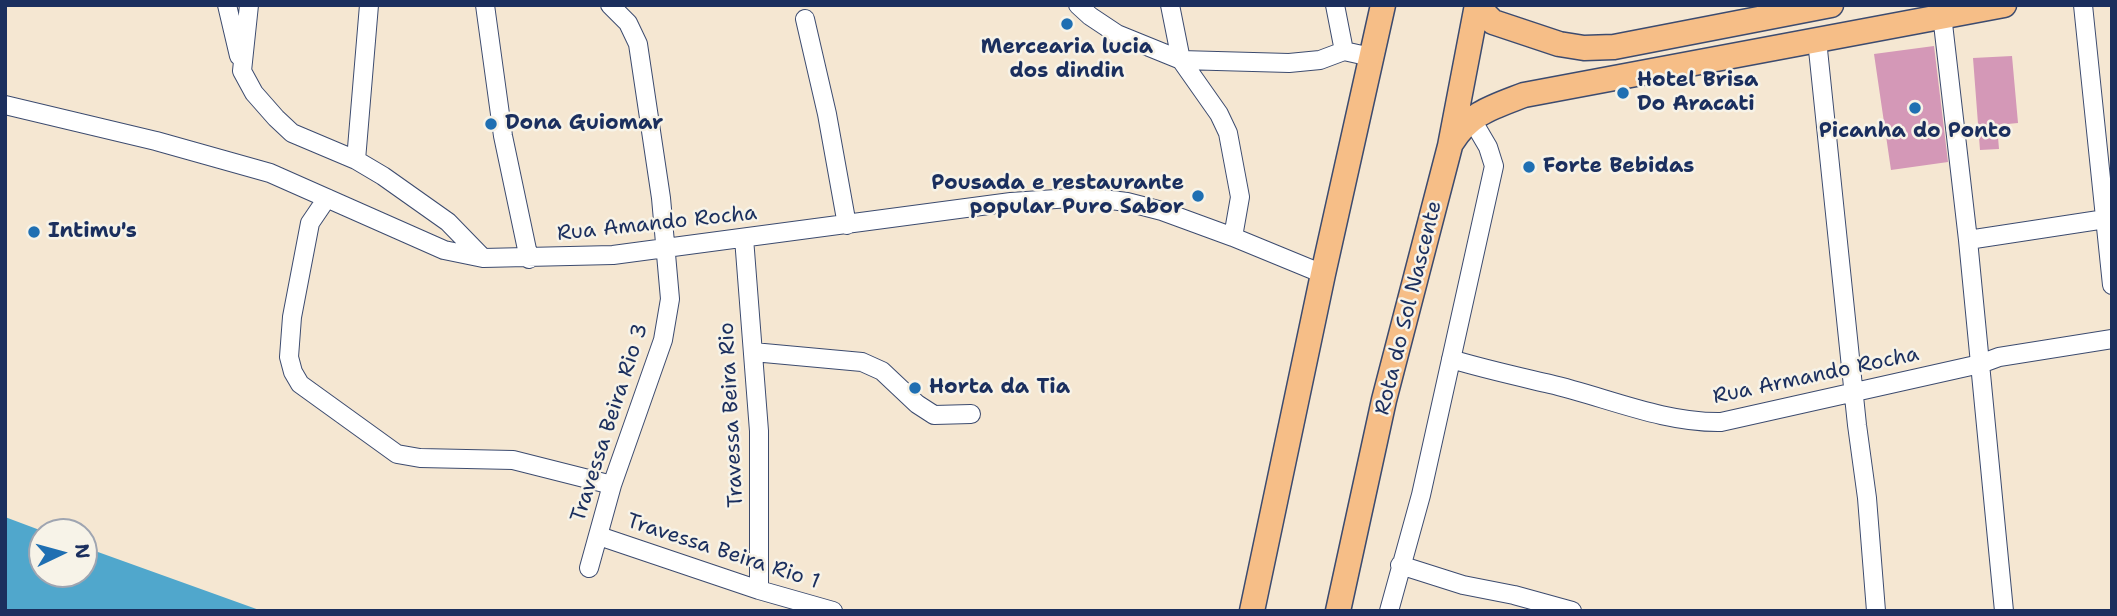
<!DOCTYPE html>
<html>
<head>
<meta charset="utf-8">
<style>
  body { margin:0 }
  #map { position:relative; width:2117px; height:616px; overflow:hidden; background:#f5e7d2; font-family:"Shantell Sans",sans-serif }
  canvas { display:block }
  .frame { position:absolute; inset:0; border:7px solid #1b2f5e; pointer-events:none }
  .north { position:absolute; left:28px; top:518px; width:70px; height:70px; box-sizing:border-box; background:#f7f3e8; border:2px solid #9fa5b1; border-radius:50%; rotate:85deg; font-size:19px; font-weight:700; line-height:28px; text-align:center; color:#1b2f5e }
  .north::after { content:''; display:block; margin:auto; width:24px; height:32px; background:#1f6fb2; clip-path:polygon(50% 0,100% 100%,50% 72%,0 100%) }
</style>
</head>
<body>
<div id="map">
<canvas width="2117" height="616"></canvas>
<div class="frame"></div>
<div class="north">N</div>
</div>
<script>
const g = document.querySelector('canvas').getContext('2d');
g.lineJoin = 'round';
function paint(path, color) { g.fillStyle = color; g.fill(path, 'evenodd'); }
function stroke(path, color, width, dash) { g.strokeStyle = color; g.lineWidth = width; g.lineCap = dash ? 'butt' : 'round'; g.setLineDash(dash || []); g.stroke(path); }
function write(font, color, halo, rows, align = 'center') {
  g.font = font + ' "Shantell Sans",sans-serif'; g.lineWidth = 5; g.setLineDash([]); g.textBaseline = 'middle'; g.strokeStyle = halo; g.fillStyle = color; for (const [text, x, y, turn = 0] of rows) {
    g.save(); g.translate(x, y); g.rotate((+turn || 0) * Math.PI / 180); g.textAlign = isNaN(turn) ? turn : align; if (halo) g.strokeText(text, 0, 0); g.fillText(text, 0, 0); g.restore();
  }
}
paint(new Path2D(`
  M5 517 45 532H42V574H84V547L262 611H5Z`), '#50a7cc');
paint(new Path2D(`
  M1934 46 1948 162 1891 170 1874 54Z
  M2012 56 2018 123 1997 125 1999 149 1980 150 1973 58Z`), '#d498b7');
const minor = new Path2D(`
  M227 5 239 56
  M249 5 242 71 254 93 276 118 292 133 356 160 383 176 448 222 483 258
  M485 5 503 136 529 259
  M1078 5 1090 16 1117 34 1181 60 1219 114 1228 133 1240 197 1233 237
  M1170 5 1181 60 1289 63 1320 60 1344 51 1371 57
  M1335 5 1344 51
  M2083 5 2112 285
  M1942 15 1968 240 2004 611
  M805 19 827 114 847 225
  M1817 40 1857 425 1867 498 1876 611
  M5 105 156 141 270 173 444 250 483 258 613 255 1011 202 1086 197 1127 202 1162 211 1233 237 1323 274
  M356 160 369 5
  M327 198 310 223 292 317 289 357 293 372 300 384 397 454 420 458 513 460 612 485
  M744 238 759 431V590
  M1968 240 2112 218
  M753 352 862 362 882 371 917 404 934 415 971 414
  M1451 359C1484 369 1516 376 1550 384 1606 397 1663 423 1721 422L1980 364 1999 357 2112 339
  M599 536 759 590 833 611
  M1400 565 1463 585 1514 595 1572 611
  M589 568 612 485 663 340 670 299 661 198 638 44 628 23 610 5
  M1389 611 1421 495 1494 166 1488 147 1471 118`);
const highway = new Path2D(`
  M1477 6 1493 22 1559 44 1584 48 1614 47 1831 5
  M1452 142C1470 113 1493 107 1524 95L2004 5
  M1252 611 1323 274 1383 5
  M1338 611 1384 400 1450 146 1477 5`);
stroke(minor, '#3c4b6f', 20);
stroke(highway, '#3c4b6f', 27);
stroke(minor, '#fff', 18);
stroke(highway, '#f6be87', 24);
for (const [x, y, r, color] of [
  [1067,24,7,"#1f6fb2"],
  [1623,93,7,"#1f6fb2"],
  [1915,108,7,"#1f6fb2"],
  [491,124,7,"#1f6fb2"],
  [1529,167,7,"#1f6fb2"],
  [1198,196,7,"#1f6fb2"],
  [34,232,7,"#1f6fb2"],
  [915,388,7,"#1f6fb2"]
]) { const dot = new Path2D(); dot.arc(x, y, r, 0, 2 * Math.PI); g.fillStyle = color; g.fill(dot); stroke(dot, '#f7f3e8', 2.5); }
write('bold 21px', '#1b2f5e', '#f7f3e8', [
  ["Mercearia lucia",1067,48,"center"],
  ["dos dindin",1067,72,"center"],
  ["Hotel Brisa",1637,81],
  ["Do Aracati",1637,105],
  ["Dona Guiomar",505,124],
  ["Picanha do Ponto",1915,132,"center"],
  ["Forte Bebidas",1543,167],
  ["Pousada e restaurante",1184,184,"right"],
  ["popular Puro Sabor",1184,208,"right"],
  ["Intimu's",48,232],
  ["Horta da Tia",929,388]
], 'left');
write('21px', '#1b2f5e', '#f7f3e8', [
  ["Rua Amando Rocha",657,224,-6],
  ["Rota do Sol Nascente",1409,308,-76],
  ["Rua Armando Rocha",1816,376,-12],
  ["Travessa Beira Rio",732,415,-93],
  ["Travessa Beira Rio 3",610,423,-72],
  ["Travessa Beira Rio 1",723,552,18]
]);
</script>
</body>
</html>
